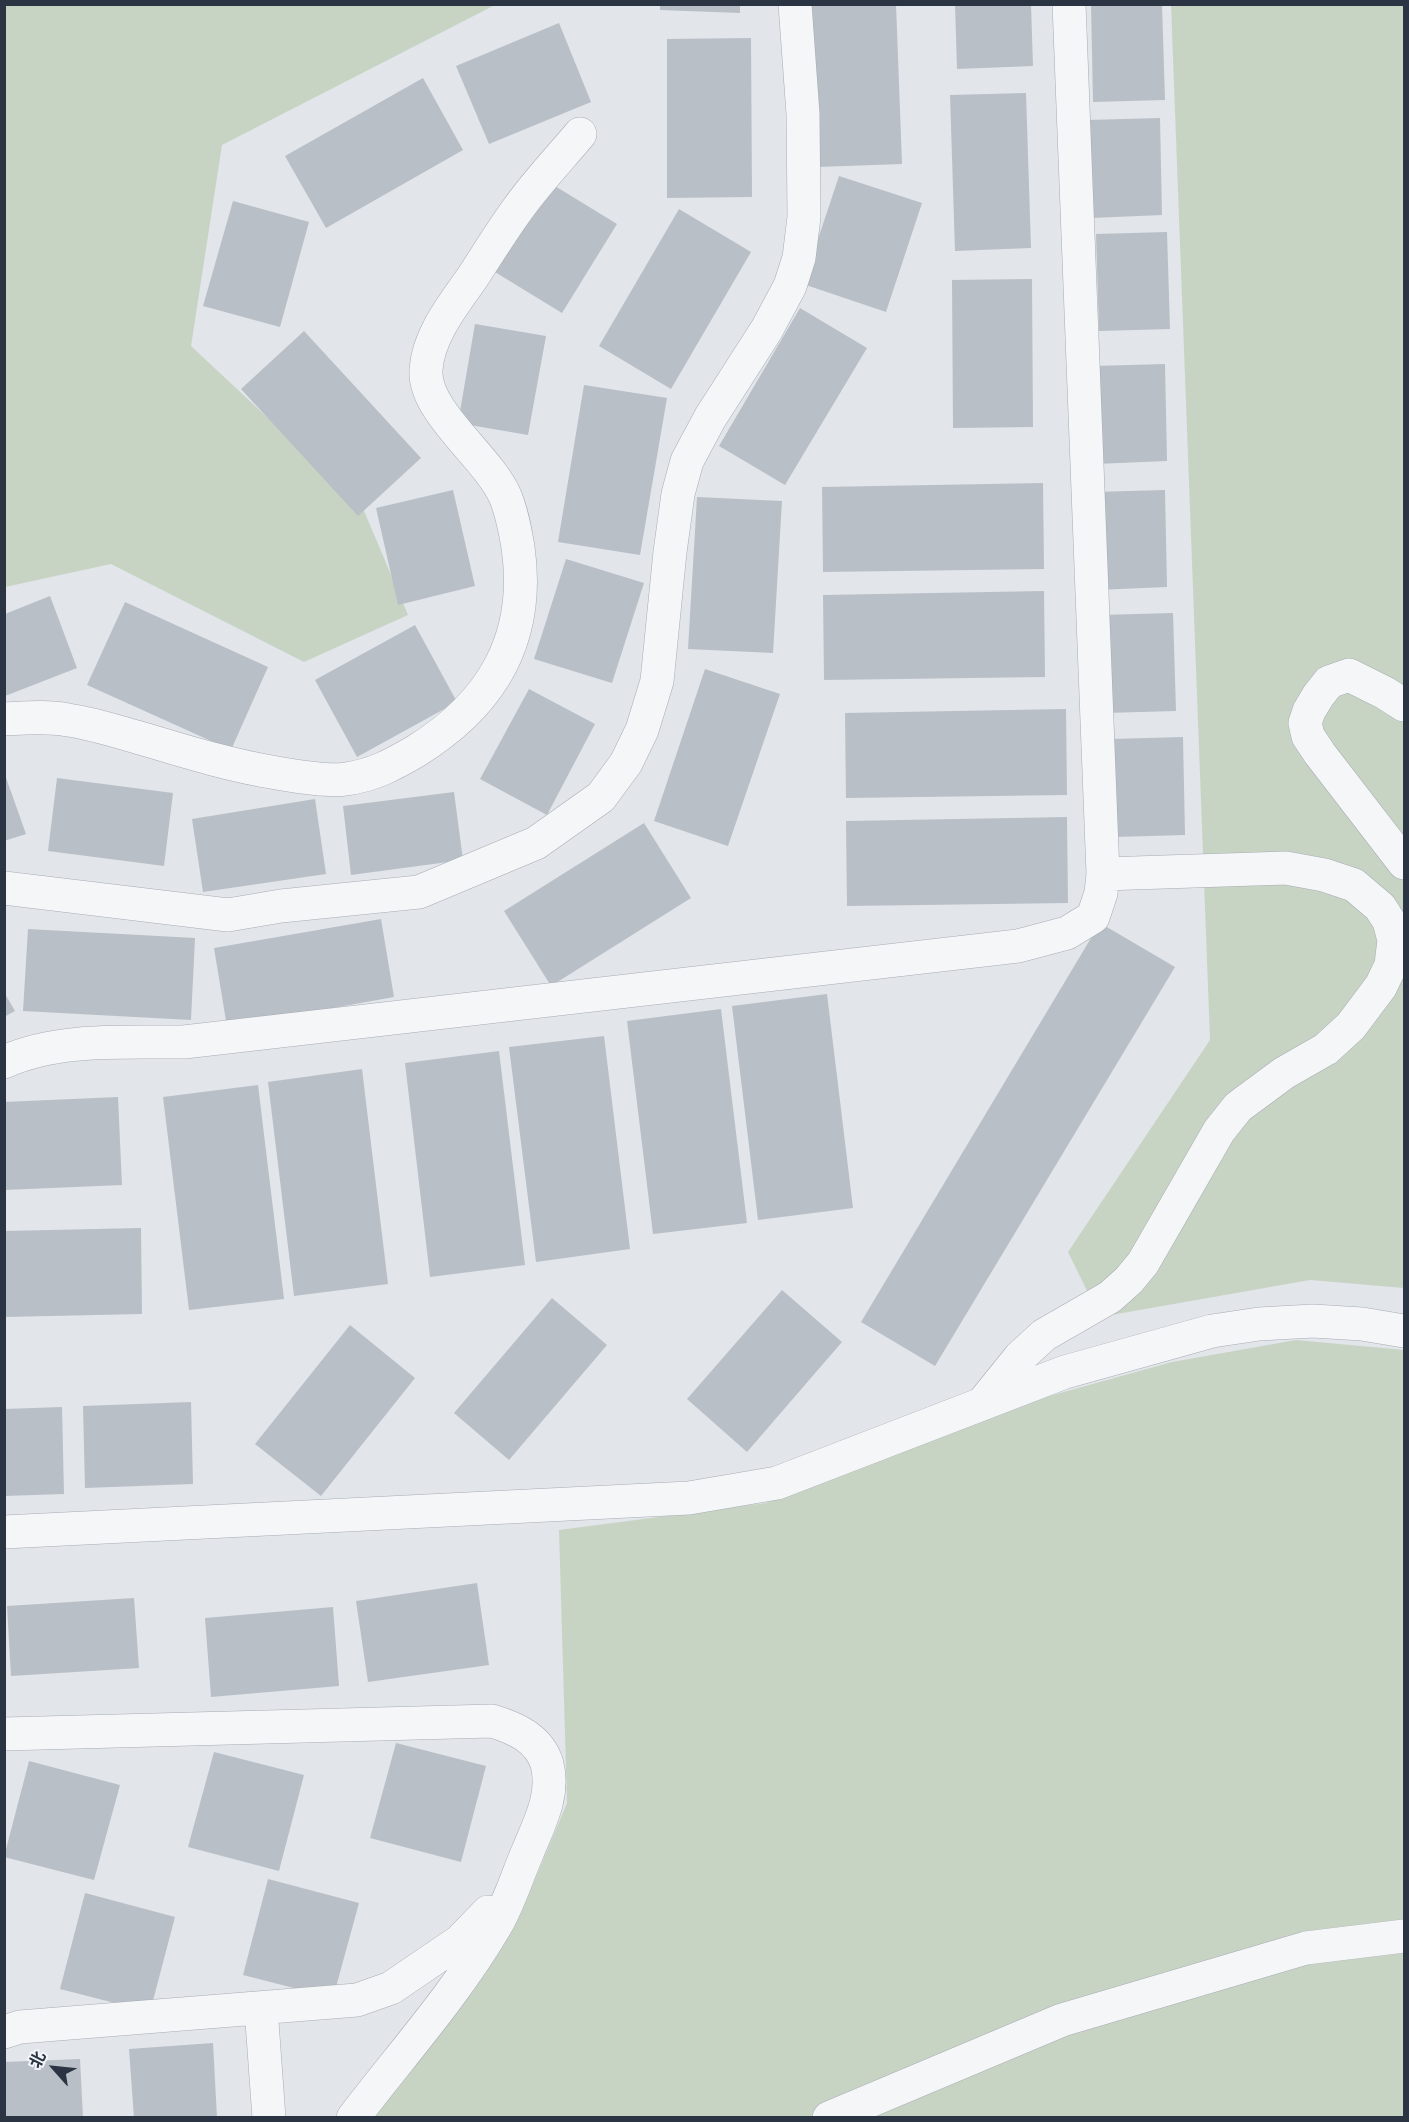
<!DOCTYPE html>
<html>
<head>
<meta charset="utf-8">
<style>
  body { margin:0 }
  #map { position:relative; width:1409px; height:2122px; overflow:hidden; background:#e2e5ea; font-family:"Fira Sans Condensed","Noto Sans SC",sans-serif }
  canvas { display:block }
  .frame { position:absolute; inset:0; border:6px solid #2a3442; pointer-events:none }
  .north { position:absolute; left:24px; top:2038px; width:60px; height:60px; -webkit-text-stroke:4px #f2f4f7; paint-order:stroke; rotate:297deg; font-size:16px; font-weight:700; line-height:24px; text-align:center; color:#2a3442 }
  .north::after { content:''; display:block; margin:auto; width:21px; height:27px; background:#2a3442; clip-path:polygon(50% 0,100% 100%,50% 72%,0 100%) }
</style>
</head>
<body>
<div id="map">
<canvas width="1409" height="2122"></canvas>
<div class="frame"></div>
<div class="north">北</div>
</div>
<script>
const g = document.querySelector('canvas').getContext('2d');
g.lineJoin = 'round';
function paint(path, color) { g.fillStyle = color; g.fill(path, 'evenodd'); }
function stroke(path, color, width, dash) { g.strokeStyle = color; g.lineWidth = width; g.lineCap = dash ? 'butt' : 'round'; g.setLineDash(dash || []); g.stroke(path); }
paint(new Path2D(`
  M4 5H495L222 145 191 346 362 506 408 615 304 662 111 564 5 587Z
  M1171 5H1404V1288L1310 1280 1100 1317 1068 1252 1210 1040Z
  M1296 1340 1404 1350V2117L367 2118 520 1915 567 1803 559 1530 766 1503 963 1420 1172 1362Z`), '#c8d4c3');
paint(new Path2D(`
  M896 4 902 164 817 167 811 5Z
  M955 4H1031L1033 66 957 69Z
  M1162 4 1165 100 1093 102 1091 5Z
  M660 5H740V13L660 10Z
  M559 23 591 102 489 144 456 66Z
  M751 38 752 197 667 198V39Z
  M423 78 463 150 326 228 285 156Z
  M1026 93 1031 248 955 251 950 95Z
  M1160 118 1162 215 1091 218 1088 120Z
  M839 176 922 203 886 312 803 284Z
  M550 183 617 224 562 313 495 272Z
  M233 201 309 222 280 327 203 306Z
  M679 209 751 252 671 389 599 346Z
  M1167 232 1170 329 1099 331 1096 234Z
  M1032 279 1033 427 953 428 952 280Z
  M800 308 867 348 785 485 719 446Z
  M475 324 546 336 528 435 458 423Z
  M304 331 421 458 358 516 241 389Z
  M1165 364 1167 461 1096 464 1093 366Z
  M584 385 667 398 640 555 558 542Z
  M1043 483 1044 569 823 572 822 487Z
  M453 490 475 586 398 605 376 508Z
  M1165 490 1167 587 1096 590 1094 492Z
  M697 497 782 501 773 653 688 649Z
  M566 559 644 583 612 683 534 659Z
  M1044 591 1045 677 824 680 823 595Z
  M50 596 77 668 5 696V614Z
  M125 602 268 667 231 750 87 685Z
  M1173 613 1176 711 1104 713 1101 615Z
  M415 625 457 702 357 757 315 680Z
  M705 669 780 694 728 846 654 821Z
  M529 689 595 724 547 815 480 779Z
  M1066 709 1067 795 846 798 845 713Z
  M1183 737 1185 835 1114 837 1111 739Z
  M4 772 26 834 4 841Z
  M57 778 173 793 164 866 48 851Z
  M454 792 463 860 351 875 343 806Z
  M315 799 326 874 203 892 192 819Z
  M1067 817 1068 903 847 906 846 821Z
  M644 823 691 898 551 986 504 911Z
  M381 919 394 997 227 1027 214 948Z
  M1100 923 1175 967 935 1366 861 1322Z
  M28 929 195 938 191 1020 23 1011Z
  M4 992 15 1011 4 1017Z
  M827 994 853 1208 758 1220 732 1006Z
  M721 1009 747 1223 653 1234 627 1021Z
  M604 1036 630 1249 536 1262 509 1047Z
  M499 1051 525 1265 430 1277 405 1063Z
  M362 1069 388 1284 294 1296 268 1082Z
  M258 1085 284 1299 189 1310 163 1097Z
  M118 1097 122 1185 4 1190V1102Z
  M141 1228 142 1314 4 1317V1231Z
  M782 1290 842 1342 747 1452 687 1399Z
  M552 1298 607 1345 509 1460 454 1413Z
  M350 1325 415 1378 321 1496 255 1444Z
  M191 1402 193 1484 85 1488 83 1406Z
  M62 1407 64 1494 4 1496V1409Z
  M477 1583 489 1665 368 1682 356 1601Z
  M134 1598 139 1668 11 1676 7 1606Z
  M333 1607 339 1686 211 1697 205 1618Z
  M396 1743 486 1766 461 1862 370 1838Z
  M214 1752 304 1775 279 1871 188 1847Z
  M29 1761 120 1785 94 1880 4 1857Z
  M268 1879 359 1903 333 1998 243 1975Z
  M85 1893 175 1917 150 2012 60 1989Z
  M213 2043 217 2118H134L129 2049Z
  M80 2059 83 2118H4V2062Z`), '#b9bfc7');
const minor = new Path2D(`
  M1404 705 1385 693 1349 675 1329 682 1318 696 1309 711 1305 723 1308 736 1320 754 1404 863
  M4 719C26 718 47 716 68 720 96 724 121 733 147 740 190 753 233 766 277 773 295 776 329 782 346 779 374 775 392 765 416 751 492 704 531 638 518 547 515 530 512 512 505 496 488 457 423 411 426 370 428 336 453 305 472 278 487 255 501 232 517 210 536 183 559 159 580 134
  M4 888 228 915 281 906 419 892 536 843 601 797 626 763 642 730 657 681 670 552 678 494 687 461 710 418 767 329 790 286 799 258 804 217 803 114 795 4
  M4 1062C59 1037 126 1043 184 1042L1018 946 1067 933 1093 917 1101 893 1103 874
  M982 1404 1020 1357 1044 1335 1110 1297 1129 1280 1143 1263 1219 1131 1238 1107 1284 1073 1326 1049 1351 1026 1381 986 1391 965 1394 940 1389 921 1380 907 1354 885 1324 875 1286 868 1103 874 1069 4
  M4 1532 689 1498 777 1483 1065 1372 1212 1331 1259 1324 1313 1321 1362 1324 1404 1331
  M4 1734 492 1721C515 1728 539 1738 547 1764 555 1795 539 1824 528 1851 517 1876 509 1904 495 1927 455 1995 401 2055 353 2118
  M261 2008 269 2118
  M4 2032 20 2027 357 2000 391 1988 460 1941 488 1912
  M829 2118 1062 2020 1306 1948 1404 1936`);
stroke(minor, '#a7acb4', 34);
stroke(minor, '#f5f6f8', 33);
</script>
</body>
</html>
